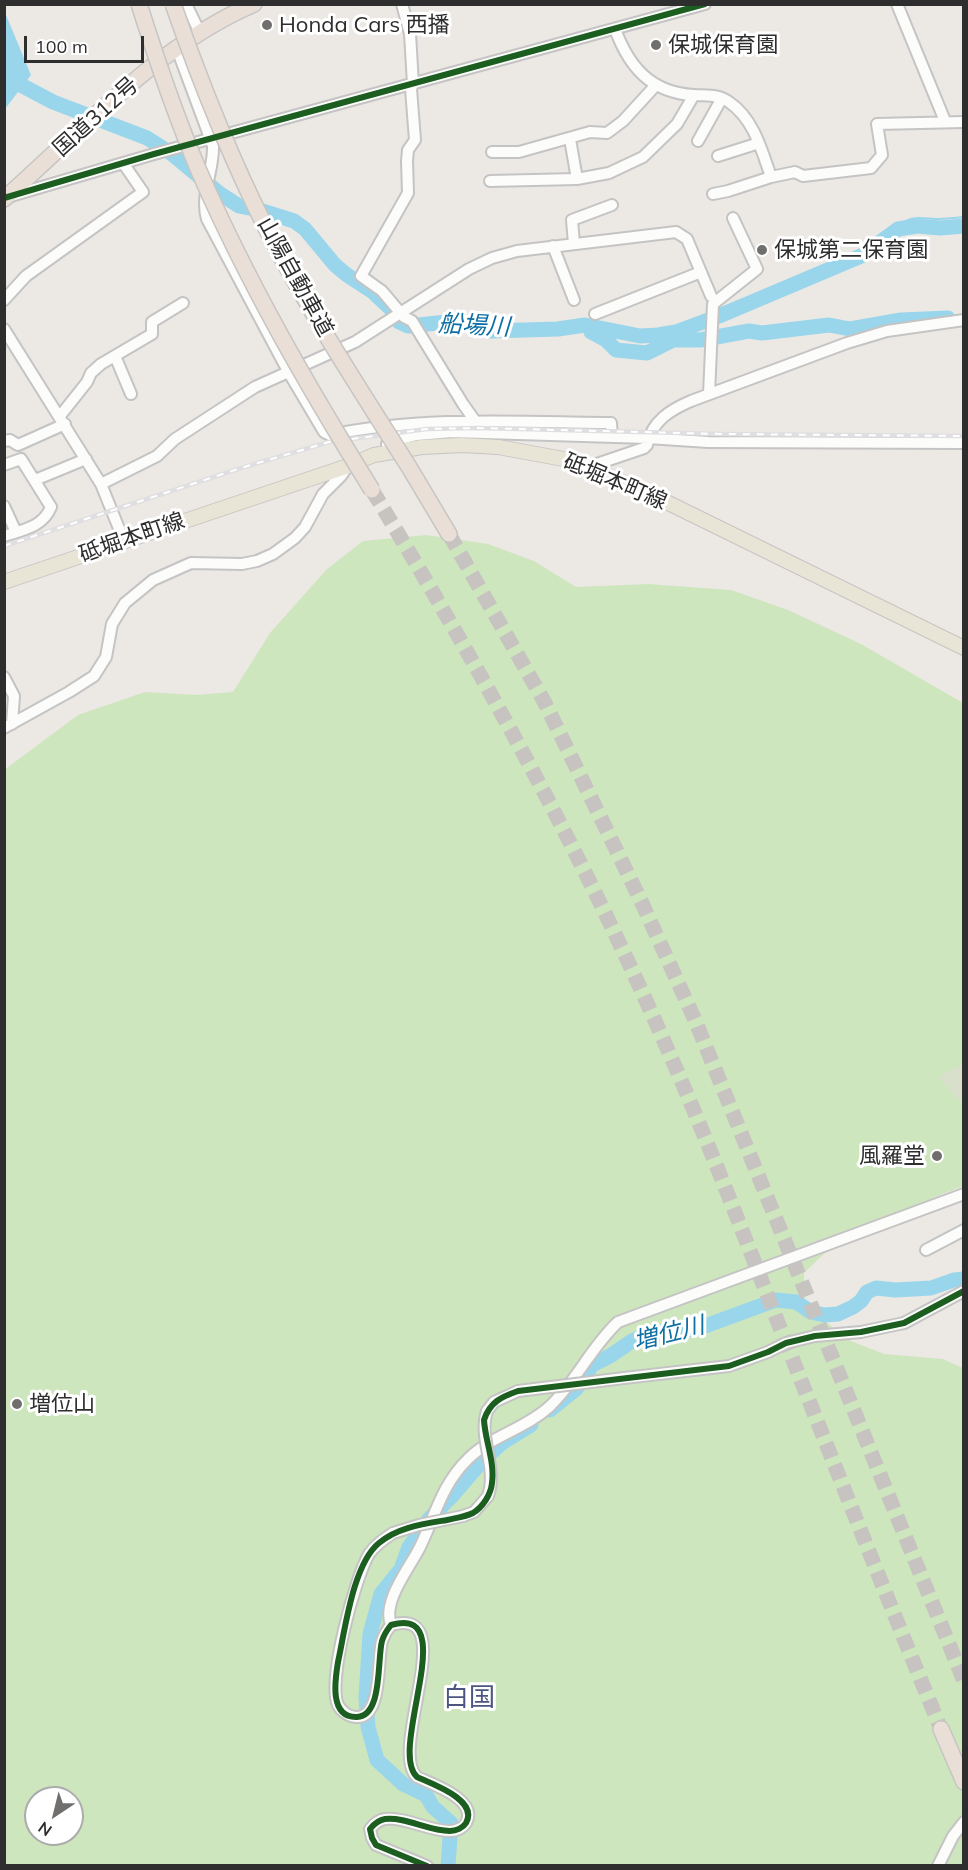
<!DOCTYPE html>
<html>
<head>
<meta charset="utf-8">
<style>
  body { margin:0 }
  #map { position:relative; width:968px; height:1870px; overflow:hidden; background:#ece8e4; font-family:Mulish,sans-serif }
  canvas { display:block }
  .frame { position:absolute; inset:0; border:6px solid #2e2e2e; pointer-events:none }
  .north { position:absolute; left:24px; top:1786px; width:60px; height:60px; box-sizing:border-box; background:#fff; border:2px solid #ababab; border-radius:50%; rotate:215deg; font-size:16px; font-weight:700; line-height:24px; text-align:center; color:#2e2e2e }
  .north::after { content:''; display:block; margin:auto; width:21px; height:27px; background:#706f6e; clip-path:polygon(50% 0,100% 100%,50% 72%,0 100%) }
  .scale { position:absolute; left:24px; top:36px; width:120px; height:27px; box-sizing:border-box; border:3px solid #2e2e2e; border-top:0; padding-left:8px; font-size:18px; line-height:21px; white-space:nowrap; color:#2e2e2e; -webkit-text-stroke:4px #fff; paint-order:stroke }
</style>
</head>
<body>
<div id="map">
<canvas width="968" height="1870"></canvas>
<div class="frame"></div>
<div class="north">N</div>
<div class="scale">100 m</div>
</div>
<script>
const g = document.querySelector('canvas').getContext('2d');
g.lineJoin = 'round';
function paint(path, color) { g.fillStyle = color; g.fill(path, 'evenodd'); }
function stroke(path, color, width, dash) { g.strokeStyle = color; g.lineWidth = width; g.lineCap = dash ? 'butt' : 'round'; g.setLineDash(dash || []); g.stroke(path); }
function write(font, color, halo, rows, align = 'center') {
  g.font = font + ' Mulish,"Noto Sans JP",sans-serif'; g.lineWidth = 6; g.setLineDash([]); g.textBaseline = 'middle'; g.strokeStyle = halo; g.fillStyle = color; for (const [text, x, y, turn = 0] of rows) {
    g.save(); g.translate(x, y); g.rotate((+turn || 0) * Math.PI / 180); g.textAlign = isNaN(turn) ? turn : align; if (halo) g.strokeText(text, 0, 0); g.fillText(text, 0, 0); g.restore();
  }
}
paint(new Path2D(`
  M426 535 488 544 534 561 576 587 648 584 731 590 788 610 861 644 963 703V1186L935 1197 887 1222 850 1229 804 1273 805 1303 846 1339 884 1354 943 1359 963 1368V1865H5L4 770 78 715 145 692 196 695 233 692 270 633 326 570 363 541ZM36 1798H72V1834H36Z`), '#cee6be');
paint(new Path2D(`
  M963 1064H964L963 1105 939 1078 943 1074Z`), '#d8e0cc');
paint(new Path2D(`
  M4 10 31 75 5 109H4Z`), '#99d6ec');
stroke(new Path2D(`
  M898 229C908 213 923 219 939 219 947 219 955 218 964 217`), '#99d6ec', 2);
stroke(new Path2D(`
  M4 76 53 102 147 138 172 154 219 193 239 206 259 210 294 221 305 229 335 265 347 275 373 292 390 308 399 322 408 326 457 321 490 331 558 329 585 325 640 336 658 335 676 332 719 316 861 256 898 229 917 226 940 228 964 226
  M591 332 606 340 616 350 647 353 673 340H700L749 331 762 333 829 325 850 329 901 320 948 318
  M550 1410 576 1389 592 1365 610 1356 632 1341 639 1338H650L667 1331 697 1329 776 1300 796 1302 811 1312 824 1315 838 1314 853 1307 861 1301 867 1292 876 1288 895 1290 931 1288 954 1280 964 1279
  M448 1866 451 1823 433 1807 426 1795 403 1784 377 1760 368 1727 366 1697 370 1634 381 1594 401 1569 409 1547 429 1519 451 1497 482 1461 502 1443 531 1425`), '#99d6ec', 15);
stroke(new Path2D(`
  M372 490C481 670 583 854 667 1048 706 1136 740 1225 775 1315 830 1453 884 1591 941 1729
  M449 534 545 703 642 903 695 1020 964 1681`), '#c6c3c0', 15, [15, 8]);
const minor = new Path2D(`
  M186 4 200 33
  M402 4 410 34 413 84 411 89 415 140 408 150 407 161 408 193 361 276 382 291 404 317 412 321 463 404 475 421
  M897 4 945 121
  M615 29C629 67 651 93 694 95 707 96 718 94 729 102 754 119 762 151 771 177L795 172 803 176 871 168 882 155 877 124 964 122
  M177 49 213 146C214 170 200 195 207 219L289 373 324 432 330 435C423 416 516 422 611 423L612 437
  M570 139 577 179
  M698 141 722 98
  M492 152H519L590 132 607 133 623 121 656 85
  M718 156 759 143
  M490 181 577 179 609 173 643 157 677 124 694 95
  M713 194 728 191 771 177
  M11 196 154 154 705 4
  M574 244 572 220 612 205
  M553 246 574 300
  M4 300 26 276 143 192 123 163
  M595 314 701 272
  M4 329 101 484 124 541
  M115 356 131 394
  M709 394 713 304 757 269 733 218
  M60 416 87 382 91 373 101 364 152 334V322L183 303
  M4 441 10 440 18 445 65 424
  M387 444 394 441 416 435 452 432 648 438 708 442 964 443
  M4 465 21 459 51 507C43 527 23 530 4 536
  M588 467 644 448 647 445C652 421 670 410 691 401L847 343 887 331 964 320
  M35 480 86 459
  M101 484 157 456 175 439 255 387 355 342 469 269 492 258 517 251 676 232 687 239 711 296
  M4 506 16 532
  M4 677 14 696 12 724
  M4 728 69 692 94 676 106 657 112 624 125 603 153 580 191 563 242 564 257 561 273 554 295 538 305 527 323 494 341 476 348 466
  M926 1250 964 1230
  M624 1378 729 1366 768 1352 786 1343 815 1336 861 1332 904 1323 964 1291
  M487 1411 494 1402 518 1391
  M463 1516 474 1512 488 1496
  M393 1533C384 1539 375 1545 369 1554 355 1578 327 1681 338 1705 341 1711 349 1717 356 1717 383 1719 377 1659 382 1641 384 1635 387 1630 391 1625 463 1604 387 1750 417 1777 432 1784 479 1800 466 1823 463 1828 456 1831 450 1831 428 1831 407 1817 385 1819 378 1820 374 1824 370 1829L372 1838 376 1845 427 1866
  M391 1625C382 1601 409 1569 420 1547 435 1516 442 1484 468 1459 491 1436 525 1429 549 1407 576 1382 591 1347 618 1322L964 1194
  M938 1866 953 1836 964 1822`);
const major = new Path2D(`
  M4 582 348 466 374 455 422 447 462 445 498 447 569 460 648 493 964 648`);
const highway = new Path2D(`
  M4 199C81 131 158 45 254 4
  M409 467 449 534
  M941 1729 964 1782`);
stroke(minor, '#c5c4c5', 14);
stroke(major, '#c6c5c4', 16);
stroke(highway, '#c6c5c4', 18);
stroke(minor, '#fcfcfb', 10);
stroke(major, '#e8e4d6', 14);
stroke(highway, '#eadfd6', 15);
const rail = new Path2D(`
  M4 546 241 468 329 442 427 429 477 428 722 434 964 436`);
stroke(rail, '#dfdfe1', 4.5);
stroke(rail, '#fff', 2, [7]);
const minorBridge = new Path2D(`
  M518 1391 624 1378
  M487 1411C478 1439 498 1467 488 1496
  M393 1533 419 1525 463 1516`);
const highwayBridge = new Path2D(`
  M139 4C157 61 176 117 199 171 248 283 308 387 372 490
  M173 4C200 81 229 155 266 228 308 310 359 388 409 467`);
stroke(minorBridge, '#c5c4c5', 14, []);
stroke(highwayBridge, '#c6c5c4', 18, []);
stroke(minorBridge, '#fcfcfb', 10);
stroke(highwayBridge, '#eadfd6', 15);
stroke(new Path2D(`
  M4 198 154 154 705 4
  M427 1866 376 1845 372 1838 370 1829C374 1824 378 1820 385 1819 407 1817 428 1831 450 1831 456 1831 463 1828 466 1823 479 1800 432 1784 417 1777 387 1750 463 1604 391 1625 387 1630 384 1634 382 1641 377 1659 383 1716 357 1717 329 1718 335 1680 338 1662 345 1630 353 1564 379 1543 398 1527 423 1524 447 1520 455 1518 465 1517 473 1513 483 1507 491 1494 492 1483 495 1462 485 1440 484 1420 490 1402 501 1397 518 1391L729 1366 768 1352 786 1343 815 1336 861 1332 904 1323 964 1291`), '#1b5e20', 6);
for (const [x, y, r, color] of [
  [267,25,6,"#706f6e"],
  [656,45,6,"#706f6e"],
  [762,250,6,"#706f6e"],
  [937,1156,6,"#706f6e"],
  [17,1404,6,"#706f6e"]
]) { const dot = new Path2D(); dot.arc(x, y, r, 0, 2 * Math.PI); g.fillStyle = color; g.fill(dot); stroke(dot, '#fff', 2); }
write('22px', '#2e2e2e', '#fff', [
  ["Honda Cars 西播",279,25],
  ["保城保育園",668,45],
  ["保城第二保育園",774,250],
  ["風羅堂",925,1156,"right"],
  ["増位山",29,1404]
], 'left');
write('22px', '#2e2e2e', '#fff', [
  ["国道312号",96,117,-42],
  ["山陽自動車道",295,277,61],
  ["砥堀本町線",615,482,23],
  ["砥堀本町線",132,538,-19]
]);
write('italic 24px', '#0d6fa3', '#fff', [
  ["船場川",474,326,3],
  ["増位川",669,1334,-14]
]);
write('26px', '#4d5680', '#fff', [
  ["白国",469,1698]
]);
</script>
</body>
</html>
